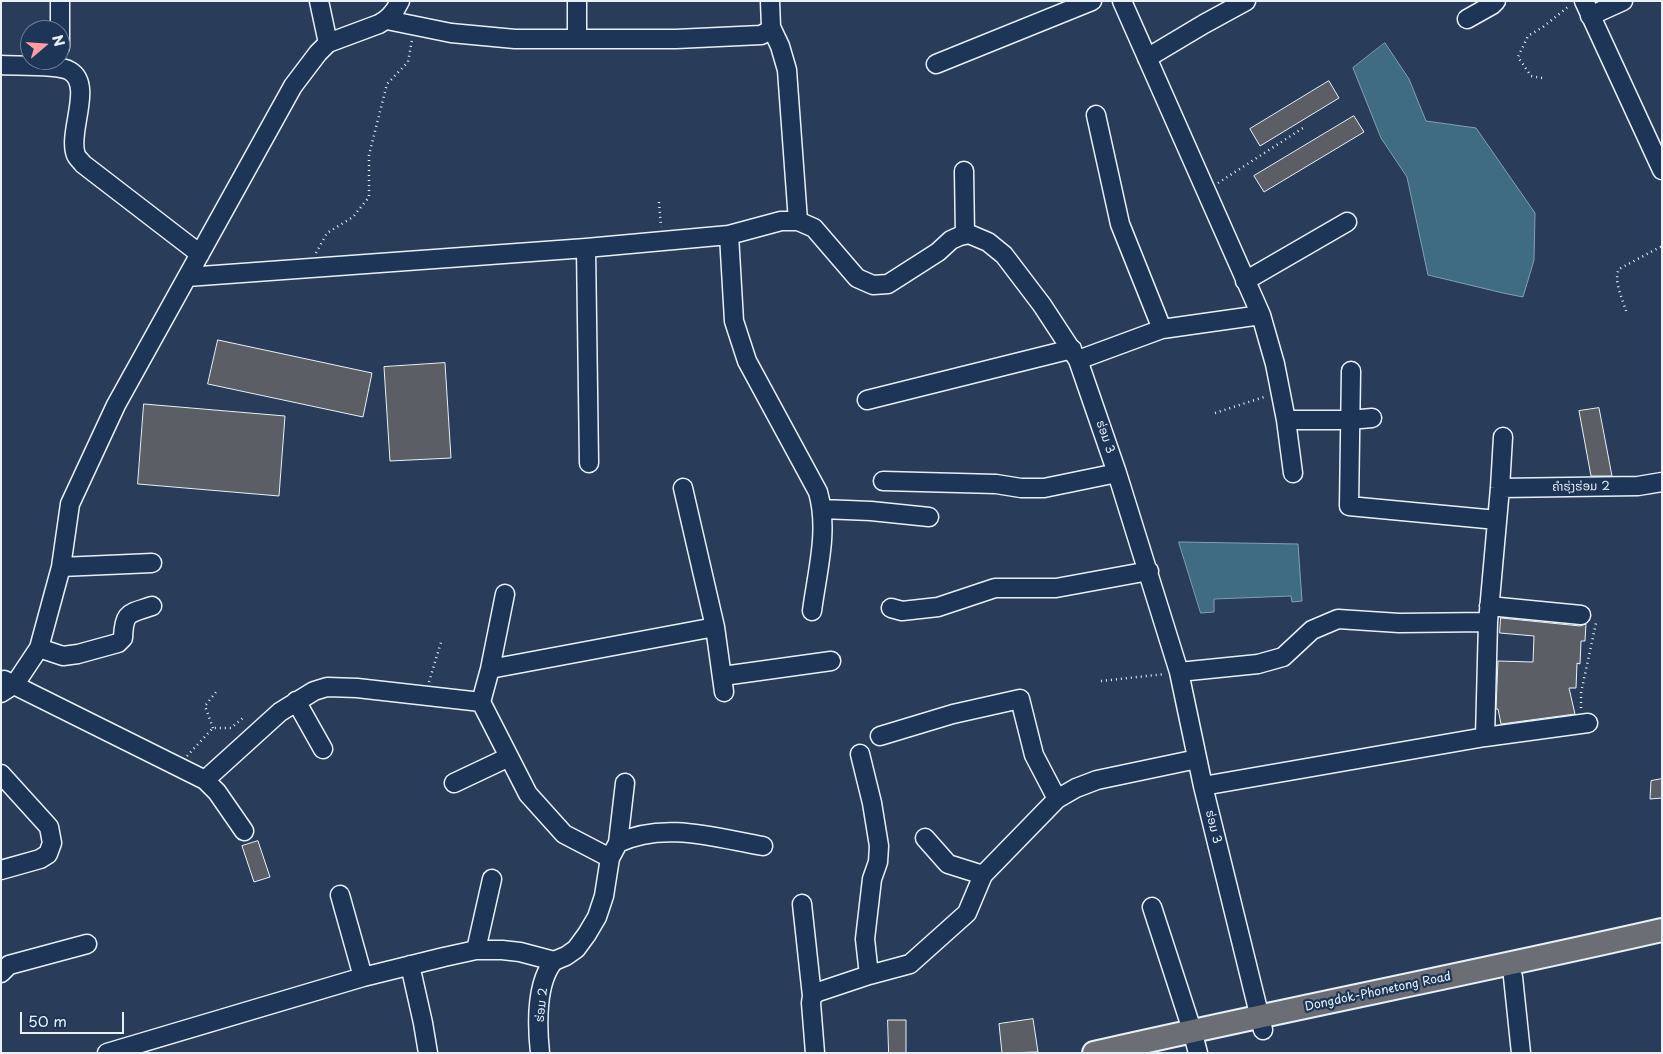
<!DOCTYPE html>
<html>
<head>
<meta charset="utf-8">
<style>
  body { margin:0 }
  #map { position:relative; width:1663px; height:1054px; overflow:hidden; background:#293d5a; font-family:"Playpen Sans",sans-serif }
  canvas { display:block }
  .frame { position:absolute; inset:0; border:2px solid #e8f1f8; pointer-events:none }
  .north { position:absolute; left:20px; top:20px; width:50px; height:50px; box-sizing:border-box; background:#1d3557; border:1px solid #6e8097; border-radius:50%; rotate:72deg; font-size:14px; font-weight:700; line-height:20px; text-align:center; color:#e8f1f8 }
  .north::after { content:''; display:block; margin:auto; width:18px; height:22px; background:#ff9aa2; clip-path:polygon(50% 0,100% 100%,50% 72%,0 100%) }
  .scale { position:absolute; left:20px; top:1012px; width:104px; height:22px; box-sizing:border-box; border:2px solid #e8f1f8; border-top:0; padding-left:6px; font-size:15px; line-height:18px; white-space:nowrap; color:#e8f1f8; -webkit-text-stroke:4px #1d3557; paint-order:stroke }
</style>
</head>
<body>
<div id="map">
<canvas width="1663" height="1054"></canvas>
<div class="frame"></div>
<div class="north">N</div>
<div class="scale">50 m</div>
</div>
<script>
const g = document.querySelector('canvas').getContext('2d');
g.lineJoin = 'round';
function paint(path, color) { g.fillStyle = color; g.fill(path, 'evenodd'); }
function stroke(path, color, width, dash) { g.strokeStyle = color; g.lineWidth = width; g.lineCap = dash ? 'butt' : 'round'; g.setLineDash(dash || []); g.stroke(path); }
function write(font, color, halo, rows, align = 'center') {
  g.font = font + ' "Playpen Sans","Noto Sans Lao",sans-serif'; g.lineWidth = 4.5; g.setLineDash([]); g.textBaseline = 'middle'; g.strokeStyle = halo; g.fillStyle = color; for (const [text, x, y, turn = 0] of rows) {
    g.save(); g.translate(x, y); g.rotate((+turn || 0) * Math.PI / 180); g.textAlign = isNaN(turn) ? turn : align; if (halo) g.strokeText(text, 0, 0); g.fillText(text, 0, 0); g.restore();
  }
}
const water = new Path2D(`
  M1385 43 1409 79 1426 121 1476 128 1535 213 1534 260 1523 297 1503 293 1428 275 1407 177 1381 138 1353 68Z
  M1179 542 1298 544 1302 601 1292 602 1291 596 1214 599V612L1201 613Z`);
paint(water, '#3f6b83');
stroke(water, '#83a1b2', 1);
const building = new Path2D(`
  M1329 81 1339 98 1260 146 1250 129Z
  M1354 116 1364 132 1264 192 1254 176Z
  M218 340 372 373 363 417 208 384Z
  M445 363 451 458 390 461 384 367Z
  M144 404 285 416 279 496 138 484Z
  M1599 408 1612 476H1591L1579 411Z
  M1501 618 1580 626 1586 624 1585 641H1581L1580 664 1577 663 1576 688H1569L1575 714 1501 724 1498 709H1496L1498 661 1533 662 1534 636 1500 633Z
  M1662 779V798L1650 799 1651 781Z
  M258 841 270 877 254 882 242 846Z
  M1033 1019 1038 1052 1002 1053 999 1024Z
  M888 1020H906V1053H889Z`);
paint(building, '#5b5f65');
stroke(building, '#e8f1f8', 1);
const minor = new Path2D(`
  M319 1 328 43
  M1584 1 1662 170
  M1590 16 1623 1
  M1467 19 1492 5 1496 1
  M387 20 451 33 515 39H676L761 35 767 32 771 27 770 1
  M771 27 780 46 787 70 798 221
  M577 38V1
  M60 47V1
  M1147 58 1204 24 1246 1
  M936 64 1092 1
  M1 65C16 66 59 64 70 71 94 85 67 133 76 155 77 158 81 161 83 164L200 254
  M1096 115 1120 224 1162 329
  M964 171 965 235
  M729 235 734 321 747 361 818 492C829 531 817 572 812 611
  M586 248 589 463
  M187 277 586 248 729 235 781 221H798L814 228 857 278 873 285 888 284 938 252 951 240 960 236 969 234 988 242 1004 255 1042 305 1078 360 1117 473 1179 672 1203 786 1263 1030
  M1245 281 1347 222
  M1261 315 1275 364 1286 420 1293 473
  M1078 360 1162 329 1261 315 1122 1
  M1351 371 1349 506 1497 520
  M867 400 1072 349
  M1286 420H1349L1372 418
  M883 481 996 484 1021 488H1044L1117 473
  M683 488 715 627 724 692
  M1500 488 1638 486 1662 482
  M822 509 871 511 929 517
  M61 567 152 563
  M505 594 490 669 481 702 528 794 564 834 610 858
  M1489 606 1581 615
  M891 608 902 611 938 607 995 588H1056L1149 571
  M39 648 63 656 78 654 118 643 123 638C124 611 129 614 152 606
  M490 669 715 627
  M1179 672 1258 664 1283 657 1312 630 1338 619 1399 623 1488 622
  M723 676 831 661
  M4 680 205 780 217 792 244 831
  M1 693 15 684 39 648 61 567 70 504 116 405 293 86 318 53 328 43 379 24C389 19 395 12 400 1
  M296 701 323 749
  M880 736 953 714 1020 699 1034 755 1057 799
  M1485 737 1488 622 1500 488 1503 437
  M860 754 872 803 879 846 878 862 872 879 865 939 869 975
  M1 774 49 827 52 843 48 854 40 859 1 870
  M205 780 280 712 314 691 327 687 357 688 481 702
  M454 783 509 757
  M1203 786 1485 737 1588 723
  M925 838 948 864 983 875
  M618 843C664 821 716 838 763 846
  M340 895 363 977
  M802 904 812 996
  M1152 907 1192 1030 1198 1053
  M476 950 492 879
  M410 965 423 1023 428 1053
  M1 973 9 965 87 944
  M1513 977 1521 1053
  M107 1053 363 977 444 957 476 950H502L520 952 554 961 566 956 576 949 587 934 597 917 604 896 610 858 618 843 625 783
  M540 1053C537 1025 536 982 554 961
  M815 1053 811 1003 812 996 818 992 869 975 910 964 967 913 983 875 1057 799 1076 788 1097 780 1197 759`);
const major = new Path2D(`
  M1094 1053C1283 1010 1473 973 1662 930`);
stroke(minor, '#e8f1f8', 21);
stroke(major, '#e8f1f8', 26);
stroke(new Path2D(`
  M1542 78 1531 76 1518 57 1528 36 1543 27 1569 6
  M1218 183 1306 126
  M659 202 661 227
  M316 253 327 233 353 217 369 197V155L387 84 408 62 412 40
  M1626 311C1623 300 1613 280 1619 269L1662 246
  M1215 413 1267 396
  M1101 681 1165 674
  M429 682 442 639
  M1581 708V693L1596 623
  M213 728 205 706 216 692
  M187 756 213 728H231L244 717`), '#e8f1f8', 2.5, [1, 4]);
stroke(minor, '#1d3557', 18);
stroke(major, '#6b6f75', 22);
write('12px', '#e8f1f8', '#1d3557', [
  ["ຮ່ອມ 3",1105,437,71],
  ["ຄໍາຮຸ່ງຮ່ອມ 2",1581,487,-1],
  ["ຮ່ອມ 3",1213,827,76],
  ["Dongdok-Phonetong Road",1378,992,-12],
  ["ຮ່ອມ 2",542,1005,-84]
]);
</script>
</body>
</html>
